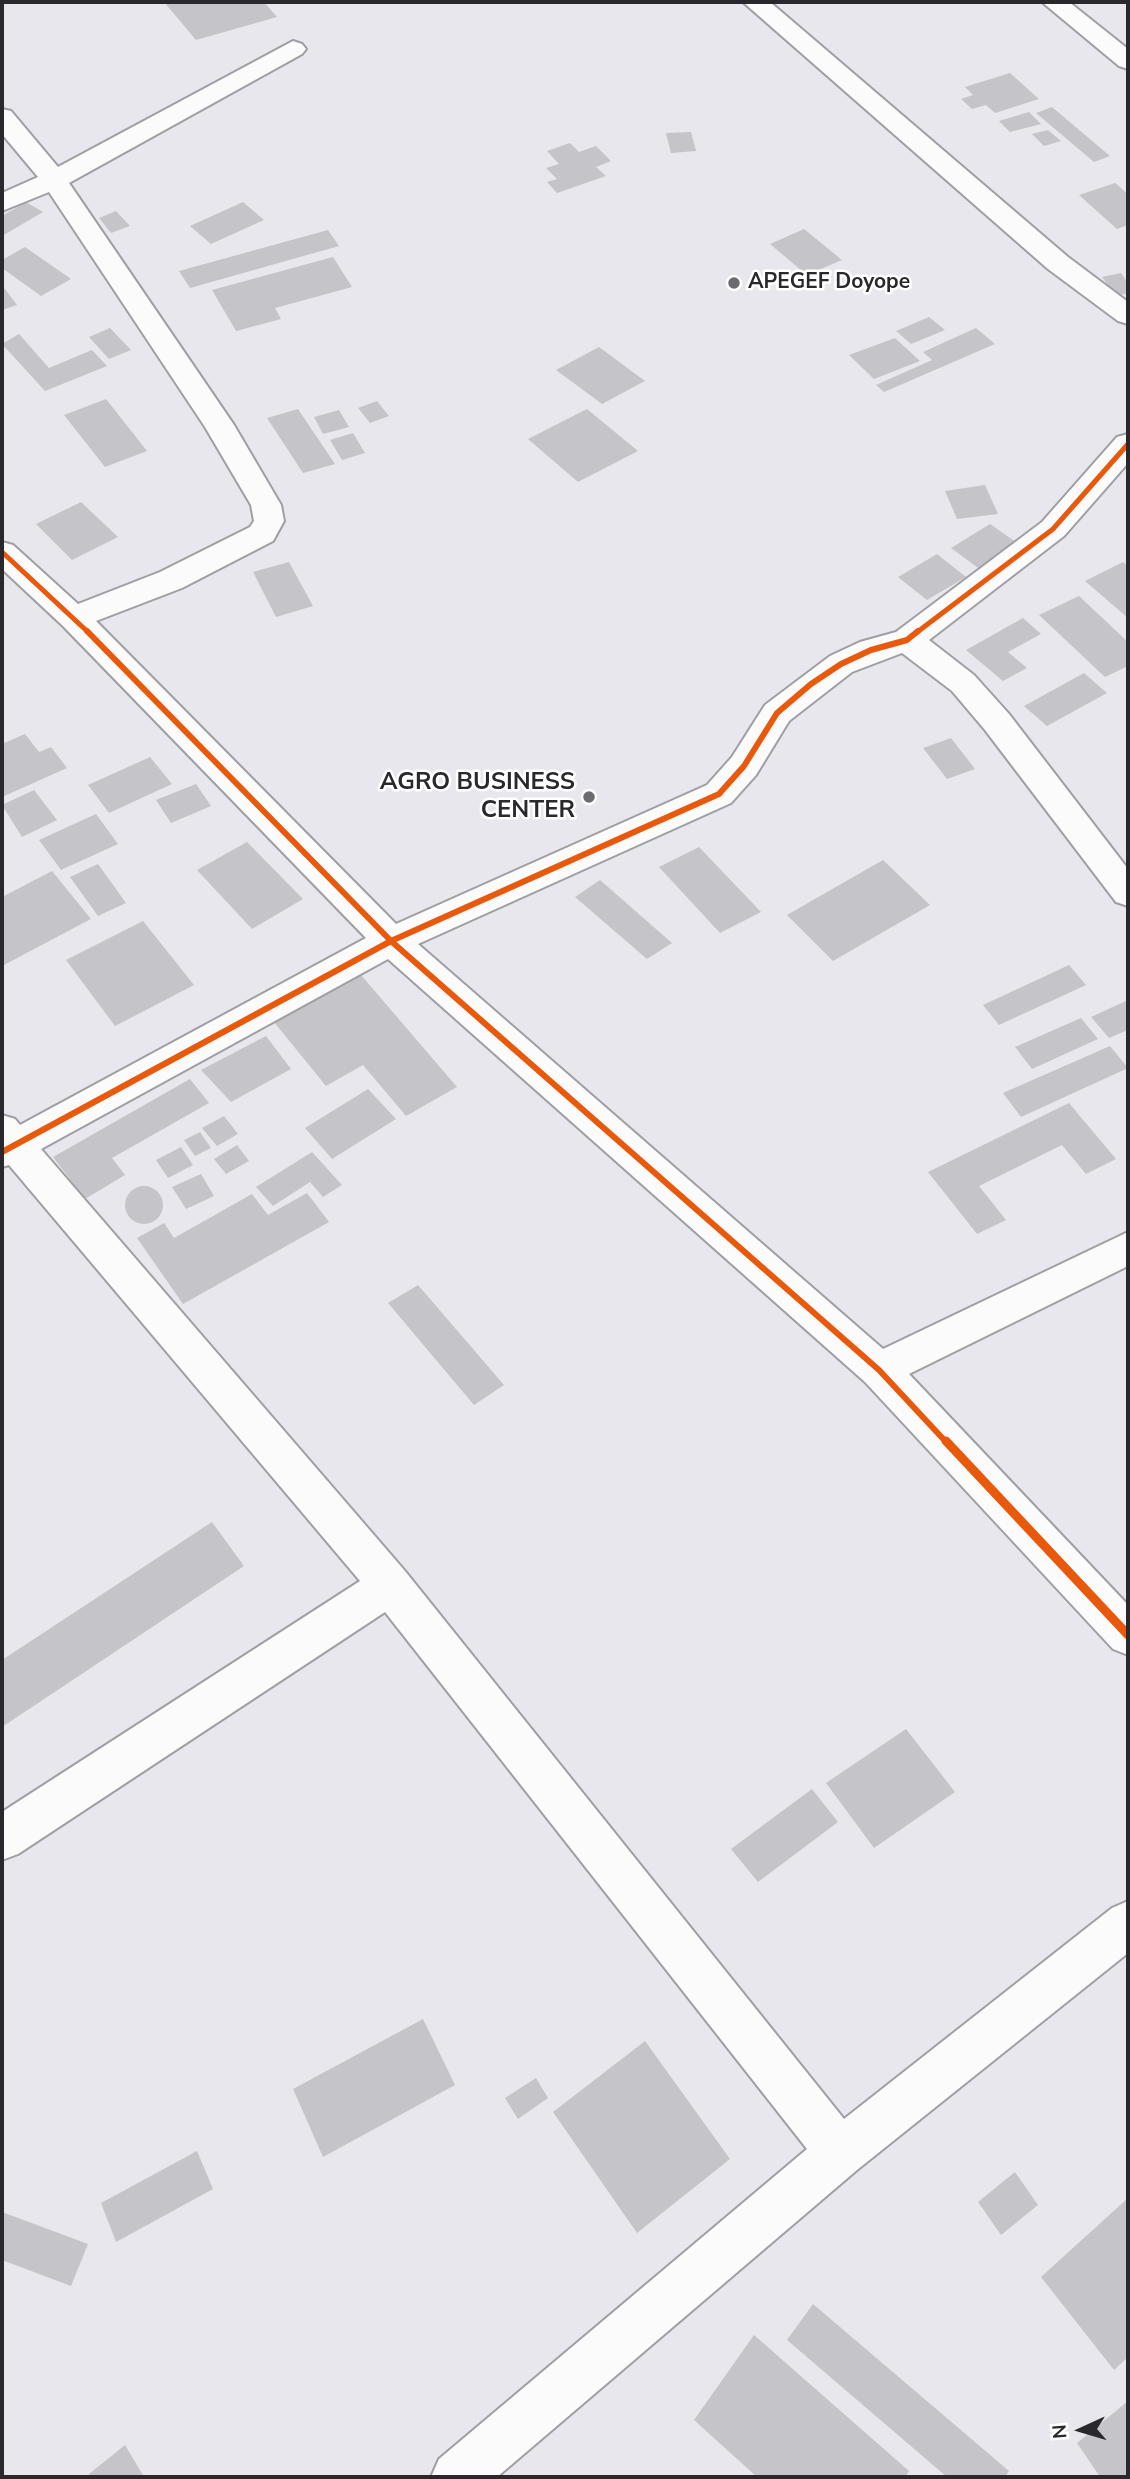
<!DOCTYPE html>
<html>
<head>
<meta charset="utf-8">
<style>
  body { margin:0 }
  #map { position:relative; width:1130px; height:2479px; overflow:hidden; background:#e7e7ed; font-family:"Nunito Sans",sans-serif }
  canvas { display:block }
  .frame { position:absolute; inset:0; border:4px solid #29292d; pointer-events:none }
  .north { position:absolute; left:1046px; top:2395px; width:70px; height:70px; -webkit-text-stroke:5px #fff; paint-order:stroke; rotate:266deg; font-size:19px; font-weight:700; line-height:28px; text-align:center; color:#29292d }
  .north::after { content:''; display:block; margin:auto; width:24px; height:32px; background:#29292d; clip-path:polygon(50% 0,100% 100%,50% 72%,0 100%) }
</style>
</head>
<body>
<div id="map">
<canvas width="1130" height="2479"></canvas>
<div class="frame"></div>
<div class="north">N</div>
</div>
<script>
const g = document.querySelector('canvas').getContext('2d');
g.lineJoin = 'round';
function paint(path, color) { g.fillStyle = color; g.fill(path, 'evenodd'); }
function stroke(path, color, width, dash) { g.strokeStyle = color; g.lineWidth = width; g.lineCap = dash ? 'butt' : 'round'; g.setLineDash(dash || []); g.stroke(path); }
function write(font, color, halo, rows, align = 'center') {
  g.font = font + ' "Nunito Sans",sans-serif'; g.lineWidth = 5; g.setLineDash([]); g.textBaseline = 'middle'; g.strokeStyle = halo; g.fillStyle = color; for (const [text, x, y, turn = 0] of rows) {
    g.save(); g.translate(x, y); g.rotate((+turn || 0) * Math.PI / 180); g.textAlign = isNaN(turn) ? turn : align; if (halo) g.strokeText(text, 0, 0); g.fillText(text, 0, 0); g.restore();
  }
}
paint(new Path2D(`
  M164 2H264L277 17 196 40Z
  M1010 73 1039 99 995 113 986 105 972 109 961 99 973 95 965 87Z
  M1052 107 1110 156 1094 162 1036 113Z
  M1029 112 1041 124 1010 132 999 121Z
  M1048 130 1061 141 1044 146 1032 134Z
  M691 132 696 151 671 153 666 133Z
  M570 143 579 152 596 146 611 161 596 167 606 176 557 193 547 182 557 179 546 168 559 164 547 151Z
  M1115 183 1128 194V225L1117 229 1079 195Z
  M26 202 43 212 2 236V216Z
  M243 202 264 220 211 244 190 226Z
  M116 211 130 226 111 233 99 218Z
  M804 229 842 260 807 275 770 244Z
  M328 230 339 246 190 288 179 271Z
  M25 247 71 279 41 296 2 268V260Z
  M333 257 352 287 275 308 281 319 236 331 212 290Z
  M1121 273 1128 283V293L1116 296 1102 277Z
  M2 285 17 305 2 310Z
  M929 317 945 330 911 344 896 331Z
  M110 328 131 350 109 359 89 337Z
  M976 328 995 344 884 392 876 385 932 360 923 352Z
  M19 334 49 368 92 350 107 366 45 391 2 344Z
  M895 338 920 361 874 379 849 355Z
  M599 347 645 381 602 404 556 370Z
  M106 399 147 451 105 467 64 415Z
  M377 401 389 416 370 423 358 408Z
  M298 409 335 464 303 473 267 418Z
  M587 409 638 451 578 482 528 439Z
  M339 410 349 427 323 434 314 417Z
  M353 433 365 453 342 460 330 440Z
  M985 485 998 514 957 519 945 491Z
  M81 502 118 537 72 560 36 524Z
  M990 524 1020 545 981 570 951 548Z
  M937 554 966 577 927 600 898 577Z
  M289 562 313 606 276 617 253 572Z
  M1123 562 1128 566V618L1085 581Z
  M1079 596 1128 642V666L1105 677 1039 615Z
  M1023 618 1041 634 1008 652 1027 668 1003 681 966 650Z
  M1084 673 1107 693 1047 726 1024 706Z
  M25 734 39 752 51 747 67 768 2 797V744Z
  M951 738 975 769 947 779 923 748Z
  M150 757 172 784 109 813 88 785Z
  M196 784 211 806 171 823 156 800Z
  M34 790 57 820 22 837 2 805Z
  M96 814 118 844 61 870 39 840Z
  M247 842 303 899 252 929 197 870Z
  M699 847 761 912 720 933 659 867Z
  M883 860 930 905 833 961 787 915Z
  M98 864 126 903 98 916 70 877Z
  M52 871 91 919 2 966V897Z
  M600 880 672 943 647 959 575 897Z
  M143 921 194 985 115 1026 66 960Z
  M1069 965 1086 985 999 1025 983 1005Z
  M361 975 457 1087 406 1116 363 1065 326 1086 274 1022Z
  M1128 1000V1030L1109 1038 1091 1017Z
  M1081 1018 1098 1039 1032 1069 1015 1047Z
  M266 1036 291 1069 231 1102 201 1070Z
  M1110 1046 1128 1068 1021 1117 1003 1093Z
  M190 1079 209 1103 112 1158 125 1175 85 1199 53 1157Z
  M368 1089 396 1119 332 1159 305 1128Z
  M1069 1103 1116 1159 1086 1174 1062 1145 979 1186 1006 1220 977 1234 928 1172Z
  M224 1116 238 1134 217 1146 202 1128Z
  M200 1132 211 1148 195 1156 184 1140Z
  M237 1145 249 1161 226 1174 214 1159Z
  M181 1147 193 1165 168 1178 156 1160Z
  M312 1152 342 1185 323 1197 310 1182 273 1206 256 1187Z
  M201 1174 214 1196 186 1209 172 1187Z
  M125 1205a19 19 0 1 1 38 0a19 19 0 1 1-38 0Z
  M307 1193 329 1222 183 1304 137 1238 164 1223 174 1238 252 1194 268 1215Z
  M418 1285 504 1385 474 1405 388 1303Z
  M212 1522 244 1566 2 1727V1660Z
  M906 1729 955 1792 874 1848 826 1783Z
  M812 1789 838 1822 758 1882 731 1849Z
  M423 2019 455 2085 323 2157 293 2089Z
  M645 2041 730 2159 637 2233 553 2112Z
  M536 2078 548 2098 518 2119 505 2098Z
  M197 2151 213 2189 116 2242 101 2203Z
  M1015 2172 1038 2205 1001 2235 978 2202Z
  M1128 2198V2357L1114 2370 1041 2277Z
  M2 2212 88 2244 71 2286 2 2260Z
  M813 2304 1009 2471 1005 2477H947L787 2340Z
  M754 2335 909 2471 905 2477H757L694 2420Z
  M1128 2401V2477H1100L1077 2443Z
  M125 2445 144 2477H90L89 2474Z`), '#c5c4c8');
const street = new Path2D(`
  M743 2H770L1068 257 1128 302V324L1118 321 1048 269Z
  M1042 2H1069L1128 49V69L1119 66Z
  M293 41 302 44 306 49 302 54 69 183 234 425 281 505 284 521 273 541 182 588 96 621 396 924 707 785 732 757 765 705 830 656 860 642 896 632 1042 522 1117 437 1128 434V463L1064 536 929 640 974 675 1009 714 1128 869V906L1116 902 985 730 952 691 902 653 852 672 789 721 756 775 731 803 418 944 883 1349 1128 1232V1266L909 1374 1128 1605V1655L1113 1649 865 1382 388 959 41 1149 405 1571 844 2119 1112 1908 1128 1901V1953L857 2170 497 2477H431L439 2459 807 2149 385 1612 18 1854 2 1860V1812L360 1581 9 1165 2 1167V1115L15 1119 20 1125 366 938 63 626 2 569V542L13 545 78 604 160 572 250 527 254 521 251 505 205 427 49 192 2 211V193L38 177 2 134V109L11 111 58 167Z`);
stroke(street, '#9f9fa3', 4);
paint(street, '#fbfbfc');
stroke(new Path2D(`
  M2 552 89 633
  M916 633 1053 529 1128 444`), '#e8590c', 5);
stroke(new Path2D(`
  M87 631 391 941 879 1370 947 1443
  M2 1152 391 941 719 794 744 766 777 713 811 684 841 664 871 650 907 640 918 631`), '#e8590c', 6);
stroke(new Path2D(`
  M946 1441 1128 1635`), '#e8590c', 9);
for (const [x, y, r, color] of [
  [734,283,7,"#6c6c70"],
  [589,797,7,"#6c6c70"]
]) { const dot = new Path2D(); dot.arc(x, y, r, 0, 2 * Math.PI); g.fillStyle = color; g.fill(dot); stroke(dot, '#fff', 2.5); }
write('bold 21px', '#29292d', '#fff', [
  ["APEGEF Doyope",748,283]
], 'left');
write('bold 24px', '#29292d', '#fff', [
  ["AGRO BUSINESS",575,783],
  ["CENTER",575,811]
], 'right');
</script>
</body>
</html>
